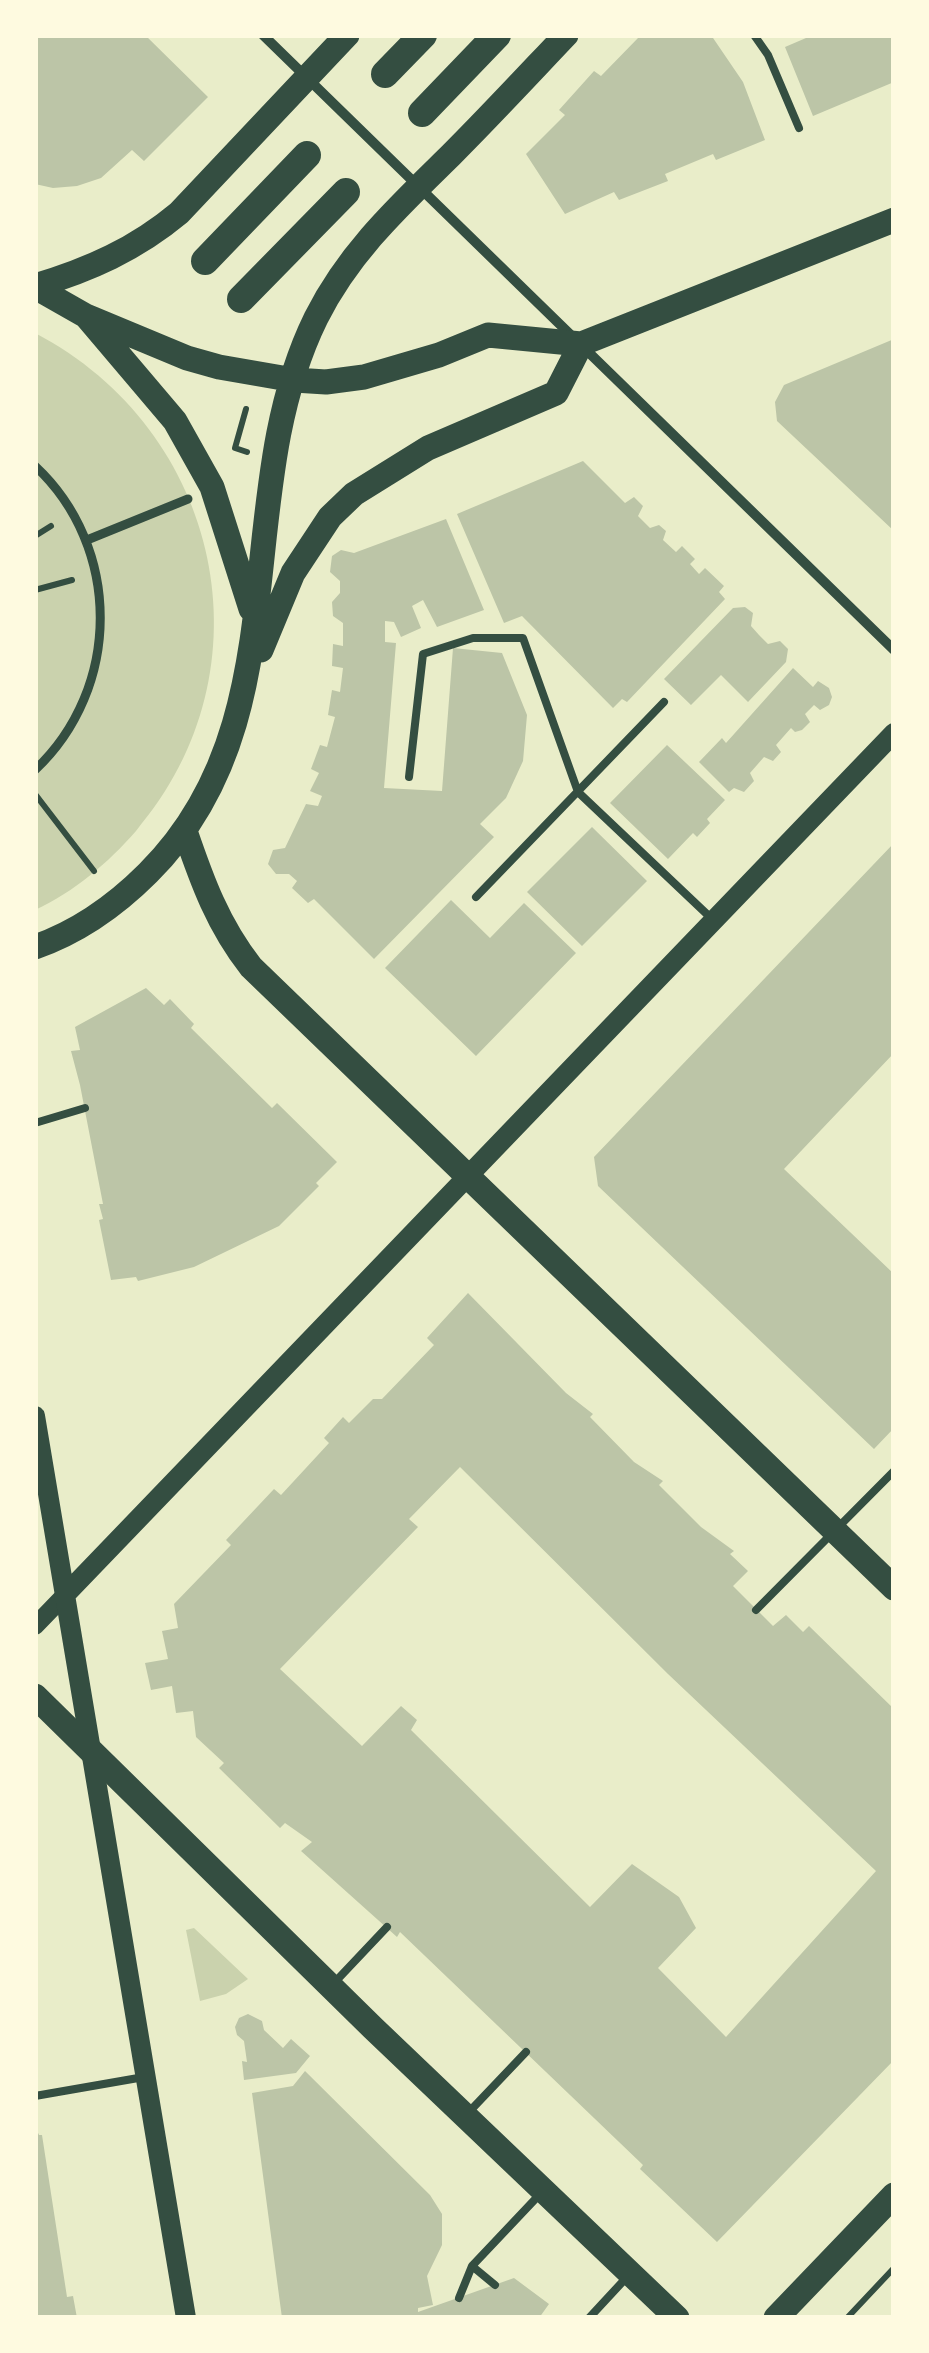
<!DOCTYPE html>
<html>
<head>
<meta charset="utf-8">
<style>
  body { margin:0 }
  #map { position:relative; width:929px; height:2353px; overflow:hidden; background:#e9edc9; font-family:Helvetica,sans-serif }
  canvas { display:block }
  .frame { position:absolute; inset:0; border:38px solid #fefae0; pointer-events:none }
</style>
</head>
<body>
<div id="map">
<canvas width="929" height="2353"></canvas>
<div class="frame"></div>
</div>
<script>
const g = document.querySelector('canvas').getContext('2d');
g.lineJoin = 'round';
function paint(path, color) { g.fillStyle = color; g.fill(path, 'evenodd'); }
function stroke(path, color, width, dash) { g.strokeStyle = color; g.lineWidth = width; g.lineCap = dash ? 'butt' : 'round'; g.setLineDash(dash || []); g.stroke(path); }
paint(new Path2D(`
  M35 333C221 430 275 669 136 831 108 863 74 892 35 910Z
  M194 1928 248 1979 226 1994 200 2001 186 1930Z`), '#cad2ad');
paint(new Path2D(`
  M35 35H145L208 97 144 161 132 150 101 178 77 186 53 188 35 184Z
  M635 35H711L743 82 765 140 716 160 713 154 665 174 668 181 619 200 614 192 565 214 526 154 565 115 559 110 594 71 601 76 638 38Z
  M813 35H894V82L813 116 785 47Z
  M894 339V531L777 421 775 402 784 385Z
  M583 461 625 503 634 497 643 506 638 516 650 528 659 525 666 531 663 540 676 552 682 546 695 559 690 564 699 574 705 568 724 586 719 592 725 599 627 702 622 699 613 708 522 616 504 623 457 514Z
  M446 519 484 610 437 627 423 600 412 606 421 628 401 637 394 622 385 621V642L396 643 384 788 442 791 453 648 502 653 527 715 523 761 506 798 480 824 494 837 374 959 314 899 308 903 292 888 297 881 289 874H276L268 864 273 850 285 848 306 804 318 806 322 796 310 791 319 773 311 769 320 745 327 747 335 717 328 715 332 690 340 692 343 668 332 666 333 644 343 646V623L333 616 332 602 340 593V581L330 572 332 556 341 550 354 553Z
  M745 607 753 613 751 626 759 635 768 644 780 641 788 649 786 662 748 702 721 675 691 705 664 679 733 608Z
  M793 668 813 687 818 681 829 688 832 697 829 705 820 710 814 705 805 714 810 722 802 730 795 732 791 728 776 745 781 752 773 761 764 757 750 773 754 781 744 792 734 788 729 792 699 762 722 738 726 743Z
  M667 745 725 800 707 819 710 823 697 837 693 833 668 859 610 803Z
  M592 827 647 881 582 946 527 892Z
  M894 843V1053L784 1169 894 1274V1428L874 1449 598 1186 594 1157Z
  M451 900 490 938 524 903 576 953 476 1056 385 968Z
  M146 988 164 1005 170 999 194 1024 191 1028 272 1108 277 1103 337 1162 316 1183 319 1186 279 1226 194 1267 138 1281 136 1277 111 1280 99 1220 103 1219 99 1204H103L80 1085 71 1051 80 1050 75 1027Z
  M468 1293 566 1393 593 1414 590 1417 634 1462 663 1481 659 1485 701 1527 734 1551 730 1554 748 1571 733 1586 773 1626 786 1615 803 1632 809 1626 894 1709V2060L717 2242 640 2169 643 2165 400 1932 397 1937 301 1851 312 1842 285 1823 280 1828 219 1768 224 1763 196 1737 193 1711 176 1713 172 1686 151 1690 145 1663 168 1659 162 1631 178 1628 174 1604 231 1545 226 1540 274 1489 281 1495 329 1443 324 1438 343 1417 349 1423 373 1399H382L434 1345 427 1338ZM460 1467 668 1674 876 1871 726 2037 658 1968 696 1928 679 1897 632 1864 590 1907 411 1730 417 1720 401 1706 362 1746 280 1669 418 1527 409 1519Z
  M248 2014 262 2021 264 2030 283 2048 291 2039 310 2056 296 2073 244 2080 242 2061 247 2062 244 2041 237 2035 235 2027 239 2018Z
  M305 2071 430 2195 442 2214V2245L427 2276 433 2305 418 2308V2312L514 2278 549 2304 539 2318H282L252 2093 293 2086Z
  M35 2126 39 2135H42L67 2297 73 2296 77 2318H35Z`), '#bcc5a7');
stroke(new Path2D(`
  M246 409 235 448 247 452
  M35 536 51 526
  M35 590 72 580
  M35 794 94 871
  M847 2318 894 2268`), '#344e41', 6);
stroke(new Path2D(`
  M754 35 768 55 799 128
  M409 777 423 654 473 638H523L578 792 711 918
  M476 897 664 702
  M35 1123 85 1108
  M756 1610 894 1471
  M335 1982 387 1927
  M35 2096 144 2077
  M468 2113 526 2052
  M495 2285 472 2266 541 2193
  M459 2298 472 2266
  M589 2318 627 2277`), '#344e41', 8);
stroke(new Path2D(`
  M35 466C122 547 122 688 35 770
  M87 540 188 499`), '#344e41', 9);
stroke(new Path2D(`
  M263 35 894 650`), '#344e41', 10);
stroke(new Path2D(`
  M35 1626 64 1596`), '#344e41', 18);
stroke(new Path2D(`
  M35 1416 186 2318
  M64 1596 894 733`), '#344e41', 20);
stroke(new Path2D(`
  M35 286C89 270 136 249 179 213L347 35
  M35 287 86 316 175 421 212 487 251 609
  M86 316 187 358 219 367 294 380 326 382 364 377 439 355 488 335 581 344 894 220
  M261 650 293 573 330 517 354 494 428 448 556 393 581 344
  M185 831C202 881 218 925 251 967L894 1588
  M35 947C78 932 116 905 148 873 302 720 228 497 316 318 349 252 399 206 451 155 490 116 528 75 566 35
  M35 1696 373 2028 677 2318
  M776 2318 894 2195`), '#344e41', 25);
stroke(new Path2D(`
  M385 74 423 35
  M422 113 497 35
  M205 261 307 155
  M241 299 346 192`), '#344e41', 28);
</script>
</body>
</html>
